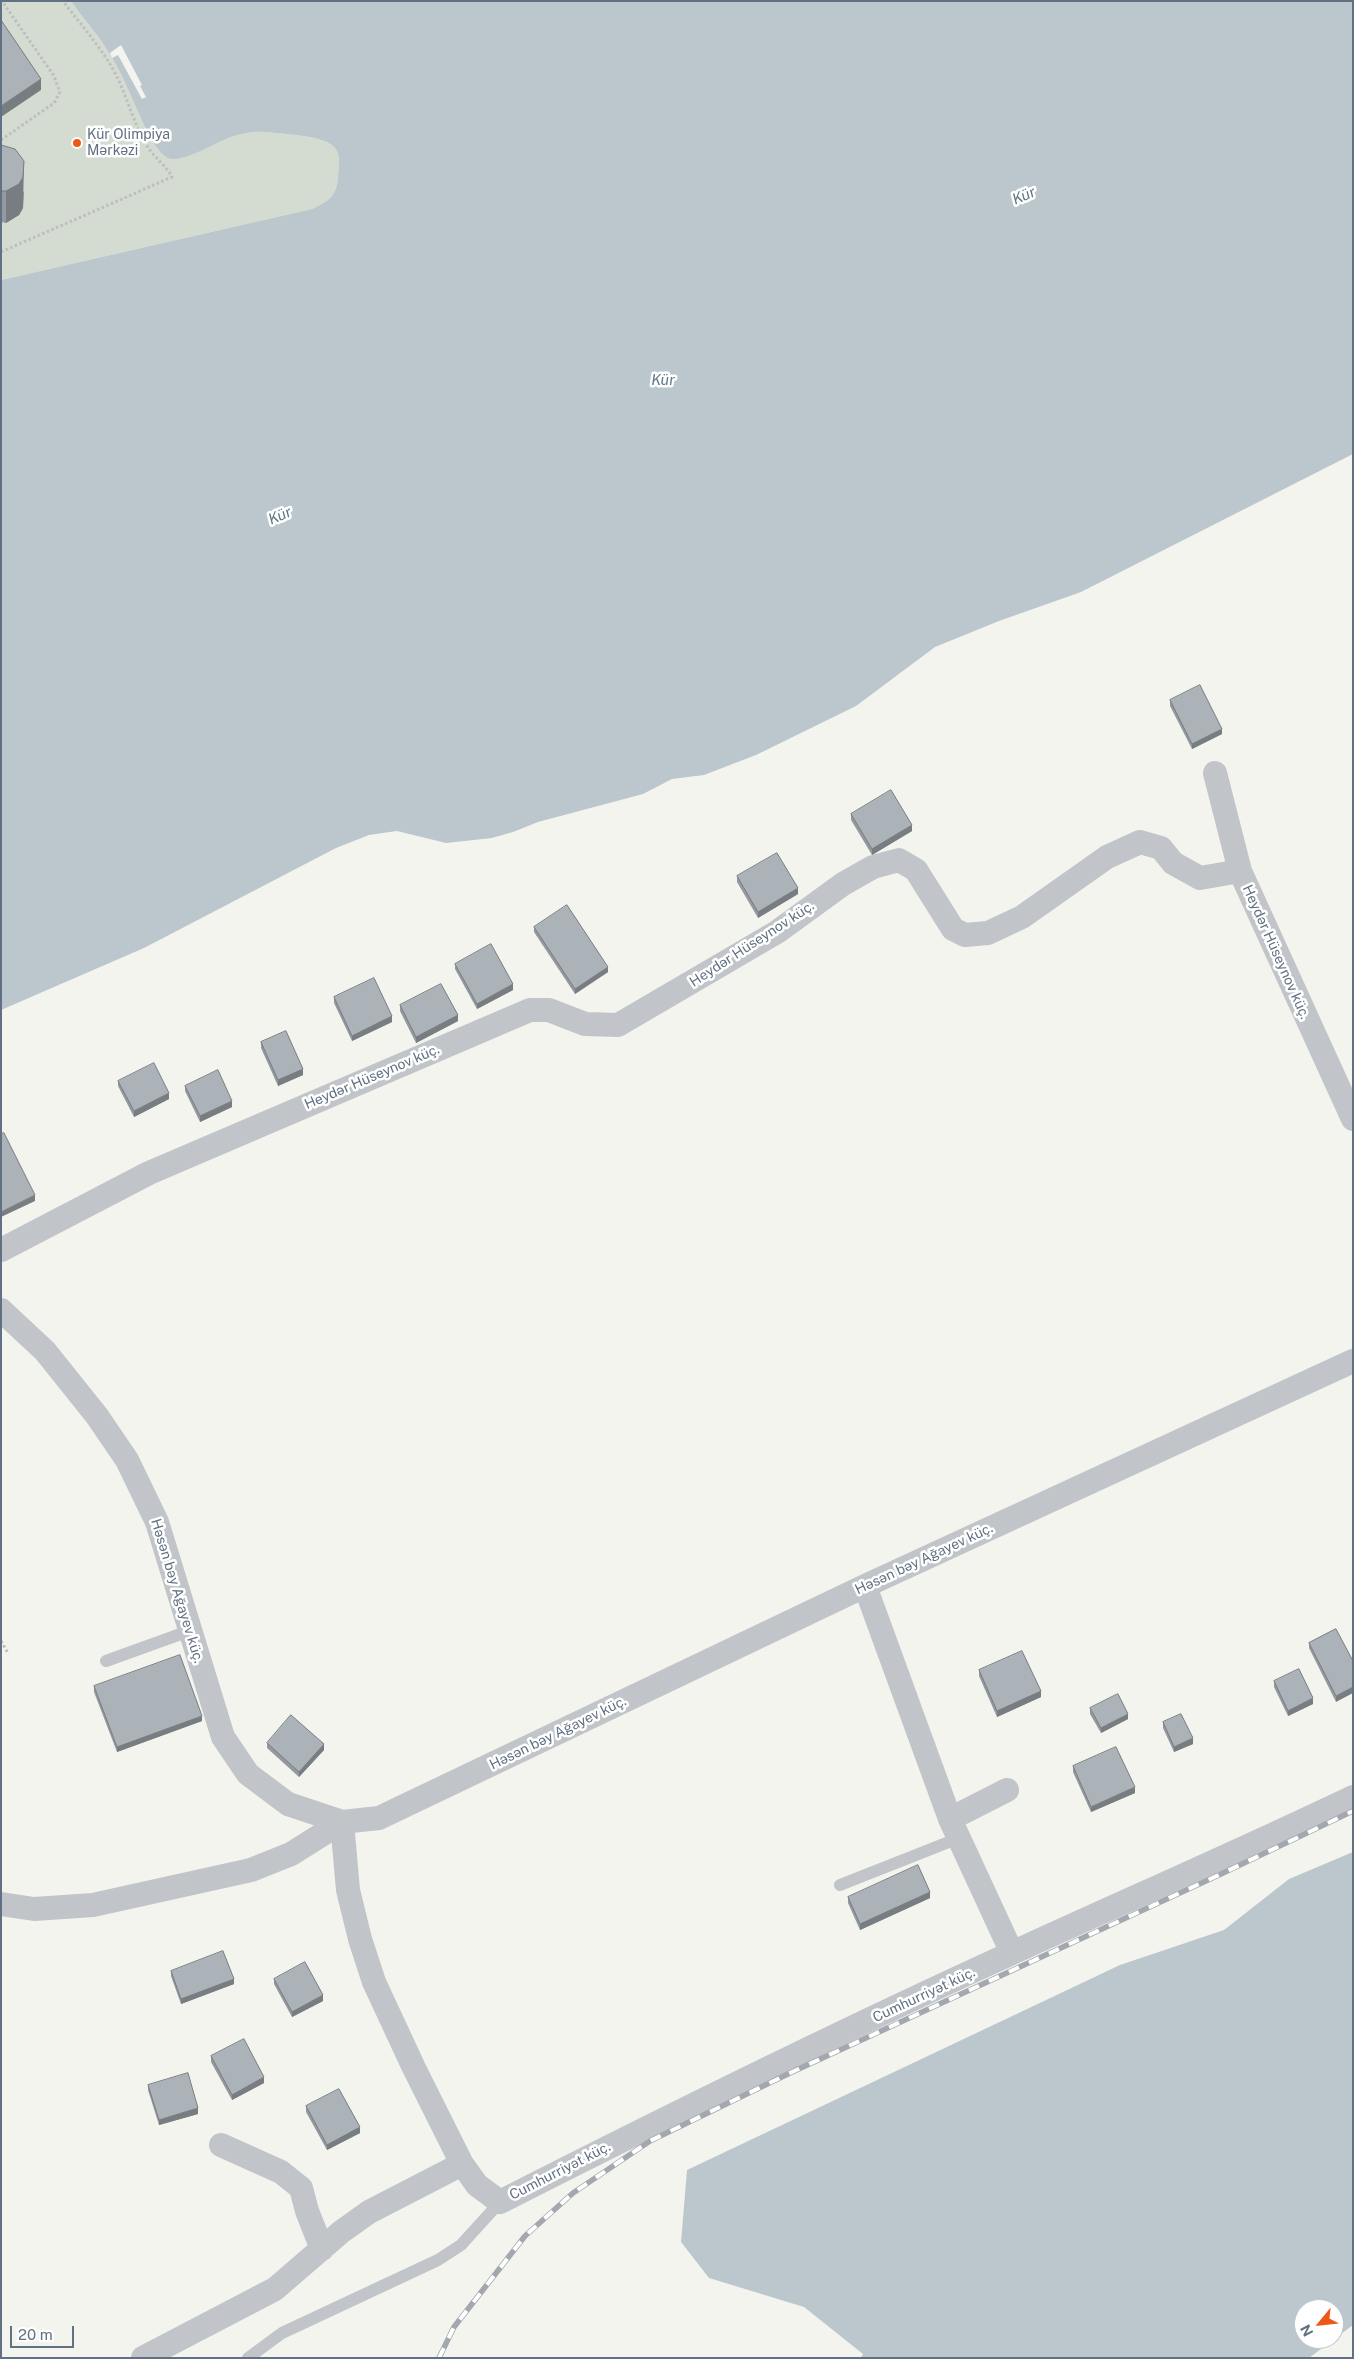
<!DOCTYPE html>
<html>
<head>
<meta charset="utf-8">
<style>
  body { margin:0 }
  #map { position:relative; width:1354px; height:2359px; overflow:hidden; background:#f4f4ef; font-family:"Public Sans",sans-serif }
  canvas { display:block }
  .frame { position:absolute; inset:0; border:2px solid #617183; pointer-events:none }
  .north { position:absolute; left:1294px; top:2299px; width:50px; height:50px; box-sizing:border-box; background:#fff; border:1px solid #c0c6cd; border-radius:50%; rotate:242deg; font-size:14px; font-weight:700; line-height:20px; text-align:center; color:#617183 }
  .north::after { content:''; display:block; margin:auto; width:18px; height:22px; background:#ee5816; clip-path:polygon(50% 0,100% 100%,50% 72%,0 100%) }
  .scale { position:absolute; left:10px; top:2326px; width:64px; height:22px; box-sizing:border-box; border:2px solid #617183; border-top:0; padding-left:6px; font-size:15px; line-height:18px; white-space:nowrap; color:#617183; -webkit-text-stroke:4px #fff; paint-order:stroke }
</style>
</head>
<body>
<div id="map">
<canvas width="1354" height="2359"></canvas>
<div class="frame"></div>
<div class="north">N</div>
<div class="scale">20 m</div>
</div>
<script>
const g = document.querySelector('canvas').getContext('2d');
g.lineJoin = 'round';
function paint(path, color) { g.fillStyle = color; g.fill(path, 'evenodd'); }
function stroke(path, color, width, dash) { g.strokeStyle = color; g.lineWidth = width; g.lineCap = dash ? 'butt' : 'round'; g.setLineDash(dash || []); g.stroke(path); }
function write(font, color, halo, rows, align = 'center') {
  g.font = font + ' "Public Sans",sans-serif'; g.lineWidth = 5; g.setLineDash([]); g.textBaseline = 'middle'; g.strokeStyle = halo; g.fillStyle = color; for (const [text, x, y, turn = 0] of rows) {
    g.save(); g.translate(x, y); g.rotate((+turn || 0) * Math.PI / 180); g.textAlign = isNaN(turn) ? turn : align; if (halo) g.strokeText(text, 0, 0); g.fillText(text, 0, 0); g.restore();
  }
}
paint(new Path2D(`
  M1 1H71C83 19 98 34 109 53 125 78 134 105 147 131 152 141 158 152 168 157 180 164 217 142 231 137 241 134 254 131 265 132 281 134 324 135 334 147 341 153 339 168 338 176 337 196 329 201 312 209L1 280Z`), '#d4dbd0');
paint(new Path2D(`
  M71 1H1353V454L1081 592 999 621 935 647 856 706 756 755 704 775 672 779 643 794 538 822 513 832 492 838 446 843 397 831 369 835 336 848 144 948 1 1010V280L312 209C329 201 337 196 338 176 339 168 341 153 334 147 324 135 281 134 265 132 254 131 241 134 231 137 217 142 181 164 168 158 158 152 152 141 147 131 134 105 125 78 109 53 98 34 83 19 71 1Z
  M1353 1852V2325L1309 2358H861L863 2354 804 2307 709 2278 681 2242 687 2170 1120 1965 1224 1930 1289 1879ZM1304 2309H1334V2339H1304Z`), '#bbc7cc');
paint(new Path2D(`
  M121 45 142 85 140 86 146 97 142 99 118 55 112 58 110 53Z`), '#f4f4ef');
stroke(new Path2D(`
  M1 140 54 103 60 92 54 76 2 1
  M1 252 172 177C165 164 153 157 146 144 133 122 127 96 115 73 101 47 81 25 63 1
  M1 1641 8 1653`), '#bdbec1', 3, [2.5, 2.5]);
stroke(new Path2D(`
  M106 1661 189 1631
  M840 1885 959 1838
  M248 2358 282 2333 438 2260 461 2245 500 2202`), '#c1c4c8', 12);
stroke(new Path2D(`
  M1215 773 1240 871
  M1 1250 149 1173 530 1010H549L585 1024 618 1025 777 932 843 884 873 867 899 860 916 870 953 929 965 935 988 933 1022 917 1107 857 1140 842 1161 848 1173 863 1200 878 1240 871 1353 1119
  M1 1310 45 1351 97 1416 127 1460 157 1522 223 1737 248 1774 288 1804 342 1822 379 1818 865 1586 1353 1361
  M865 1586 950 1819 1012 1953
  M950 1819 1007 1790
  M1 1904 34 1909 93 1905 251 1870 291 1854 342 1822 348 1890 360 1939 374 1982 414 2068 462 2164 477 2185 500 2202C669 2116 839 2032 1012 1953 1125 1901 1240 1851 1353 1797
  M221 2145 281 2172 301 2188 307 2211 322 2249
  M143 2358 275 2289 341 2232 369 2212 462 2164`), '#c1c4c8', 24);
const rail = new Path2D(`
  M439 2358 454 2327 525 2236 573 2193 650 2141 790 2073 1221 1874 1353 1811`);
stroke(rail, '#a3a8af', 5.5);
stroke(rail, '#fff', 4, [11]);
paint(new Path2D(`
  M1 145 24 193 23 208 19 215 6 223 1 222Z
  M1170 700 1222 734 1192 749 1170 706Z
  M851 814 912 831 872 855 851 820Z
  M737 876 798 894 758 918 737 882Z
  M534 927 608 972 575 994 534 932Z
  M455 964 513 990 477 1009 455 969Z
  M334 997 392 1022 352 1041 334 1003Z
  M400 1005 458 1021 416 1043 400 1011Z
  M261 1042 303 1075 278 1086 261 1048Z
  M118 1081 169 1099 134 1117 118 1086Z
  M185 1086 232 1107 200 1122 185 1091Z
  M1336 1629V1702L1309 1648V1643Z
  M979 1670 1041 1697 997 1717 979 1676Z
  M1274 1681 1313 1704 1288 1716 1274 1687Z
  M94 1686 202 1721 117 1752 94 1692Z
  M1090 1708 1128 1719 1101 1733 1090 1714Z
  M1163 1722 1193 1744 1174 1752 1163 1728Z
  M267 1743 324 1750 299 1777 267 1748Z
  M1073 1766 1135 1793 1091 1812 1073 1772Z
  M848 1897 930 1898 860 1930 848 1903Z
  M171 1971 234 1984 181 2004 171 1976Z
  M274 1979 323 2001 292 2017 274 1984Z
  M211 2056 264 2083 232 2100 211 2062Z
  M148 2085 198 2114 159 2125 148 2090Z
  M306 2106 360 2133 327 2150 306 2112Z`), '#93999e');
paint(new Path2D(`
  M41 79V90L1 117V106Z
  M24 161 23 208 19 215 6 223V191Z
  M1222 729V734L1192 749V744Z
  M912 825V831L872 855V849Z
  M798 888V894L758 918V912Z
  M608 967V972L575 994V989Z
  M513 984V990L477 1009V1004Z
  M458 1015V1021L416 1043V1037Z
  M392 1016V1022L352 1041V1036Z
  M303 1069V1075L278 1086V1080Z
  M169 1093V1099L134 1117V1111Z
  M232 1101V1107L200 1122V1116Z
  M35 1195V1201L1 1217V1212Z
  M1353 1687V1693L1336 1702V1696Z
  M1041 1691V1697L997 1717V1711Z
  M1313 1698V1704L1288 1716V1711Z
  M1128 1714V1719L1101 1733V1728Z
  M202 1716V1721L117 1752V1747Z
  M1193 1738V1744L1174 1752V1747Z
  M324 1744V1750L299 1777V1772Z
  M1135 1787V1793L1091 1812V1807Z
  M930 1892V1898L860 1930V1924Z
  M234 1979V1984L181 2004V1999Z
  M323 1995V2001L292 2017V2012Z
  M264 2077V2083L232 2100V2095Z
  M198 2108V2114L159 2125V2120Z
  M360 2127V2133L327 2150V2145Z`), '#787d81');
const building = new Path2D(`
  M1 20 41 79 1 106Z
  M1 145 15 149 24 161 23 177 19 184 6 191H1Z
  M1200 685 1222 729 1192 744 1170 700Z
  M891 790 912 825 872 849 851 814Z
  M777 853 798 888 758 912 737 876Z
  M567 905 608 967 575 989 534 927Z
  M491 944 513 984 477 1004 455 964Z
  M374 978 392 1016 352 1036 334 997Z
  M441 984 458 1015 416 1037 400 1005Z
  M286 1031 303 1069 278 1080 261 1042Z
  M154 1063 169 1093 134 1111 118 1081Z
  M218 1070 232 1101 200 1116 185 1086Z
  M4 1133 35 1195 1 1212V1134Z
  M1336 1629 1353 1661V1687L1336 1696 1309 1643Z
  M1022 1651 1041 1691 997 1711 979 1670Z
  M180 1655 202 1716 117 1747 94 1686Z
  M1299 1669 1313 1698 1288 1711 1274 1681Z
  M1118 1694 1128 1714 1101 1728 1090 1708Z
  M1181 1714 1193 1738 1174 1747 1163 1722Z
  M291 1715 324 1744 299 1772 267 1743Z
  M1116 1747 1135 1787 1091 1807 1073 1766Z
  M918 1865 930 1892 860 1924 848 1897Z
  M223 1951 234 1979 181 1999 171 1971Z
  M305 1962 323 1995 292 2012 274 1979Z
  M244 2039 264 2077 232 2095 211 2056Z
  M188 2073 198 2108 159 2120 148 2085Z
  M339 2089 360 2127 327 2145 306 2106Z`);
paint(building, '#abb2b8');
stroke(building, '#787d81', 1);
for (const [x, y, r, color] of [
  [77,143,5,"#ee5816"]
]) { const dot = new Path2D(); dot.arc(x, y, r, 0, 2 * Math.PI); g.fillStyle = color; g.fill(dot); stroke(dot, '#fff', 2); }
write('14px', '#617183', '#fff', [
  ["Kür Olimpiya",87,135],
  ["Mərkəzi",87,151]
], 'left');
write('14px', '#617183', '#fff', [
  ["Heydər Hüseynov küç.",752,944,-33],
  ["Heydər Hüseynov küç.",1276,952,66],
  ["Heydər Hüseynov küç.",372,1077,-23],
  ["Həsən bəy Ağayev küç.",924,1559,-25],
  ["Həsən bəy Ağayev küç.",177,1591,73],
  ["Həsən bəy Ağayev küç.",558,1733,-26],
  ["Cumhurriyət küç.",924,1995,-25],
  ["Cumhurriyət küç.",560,2171,-27]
]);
write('italic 15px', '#617a87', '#fff', [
  ["Kür",1024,196,-23],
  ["Kür",663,380],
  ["Kür",280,516,-23]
]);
</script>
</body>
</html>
